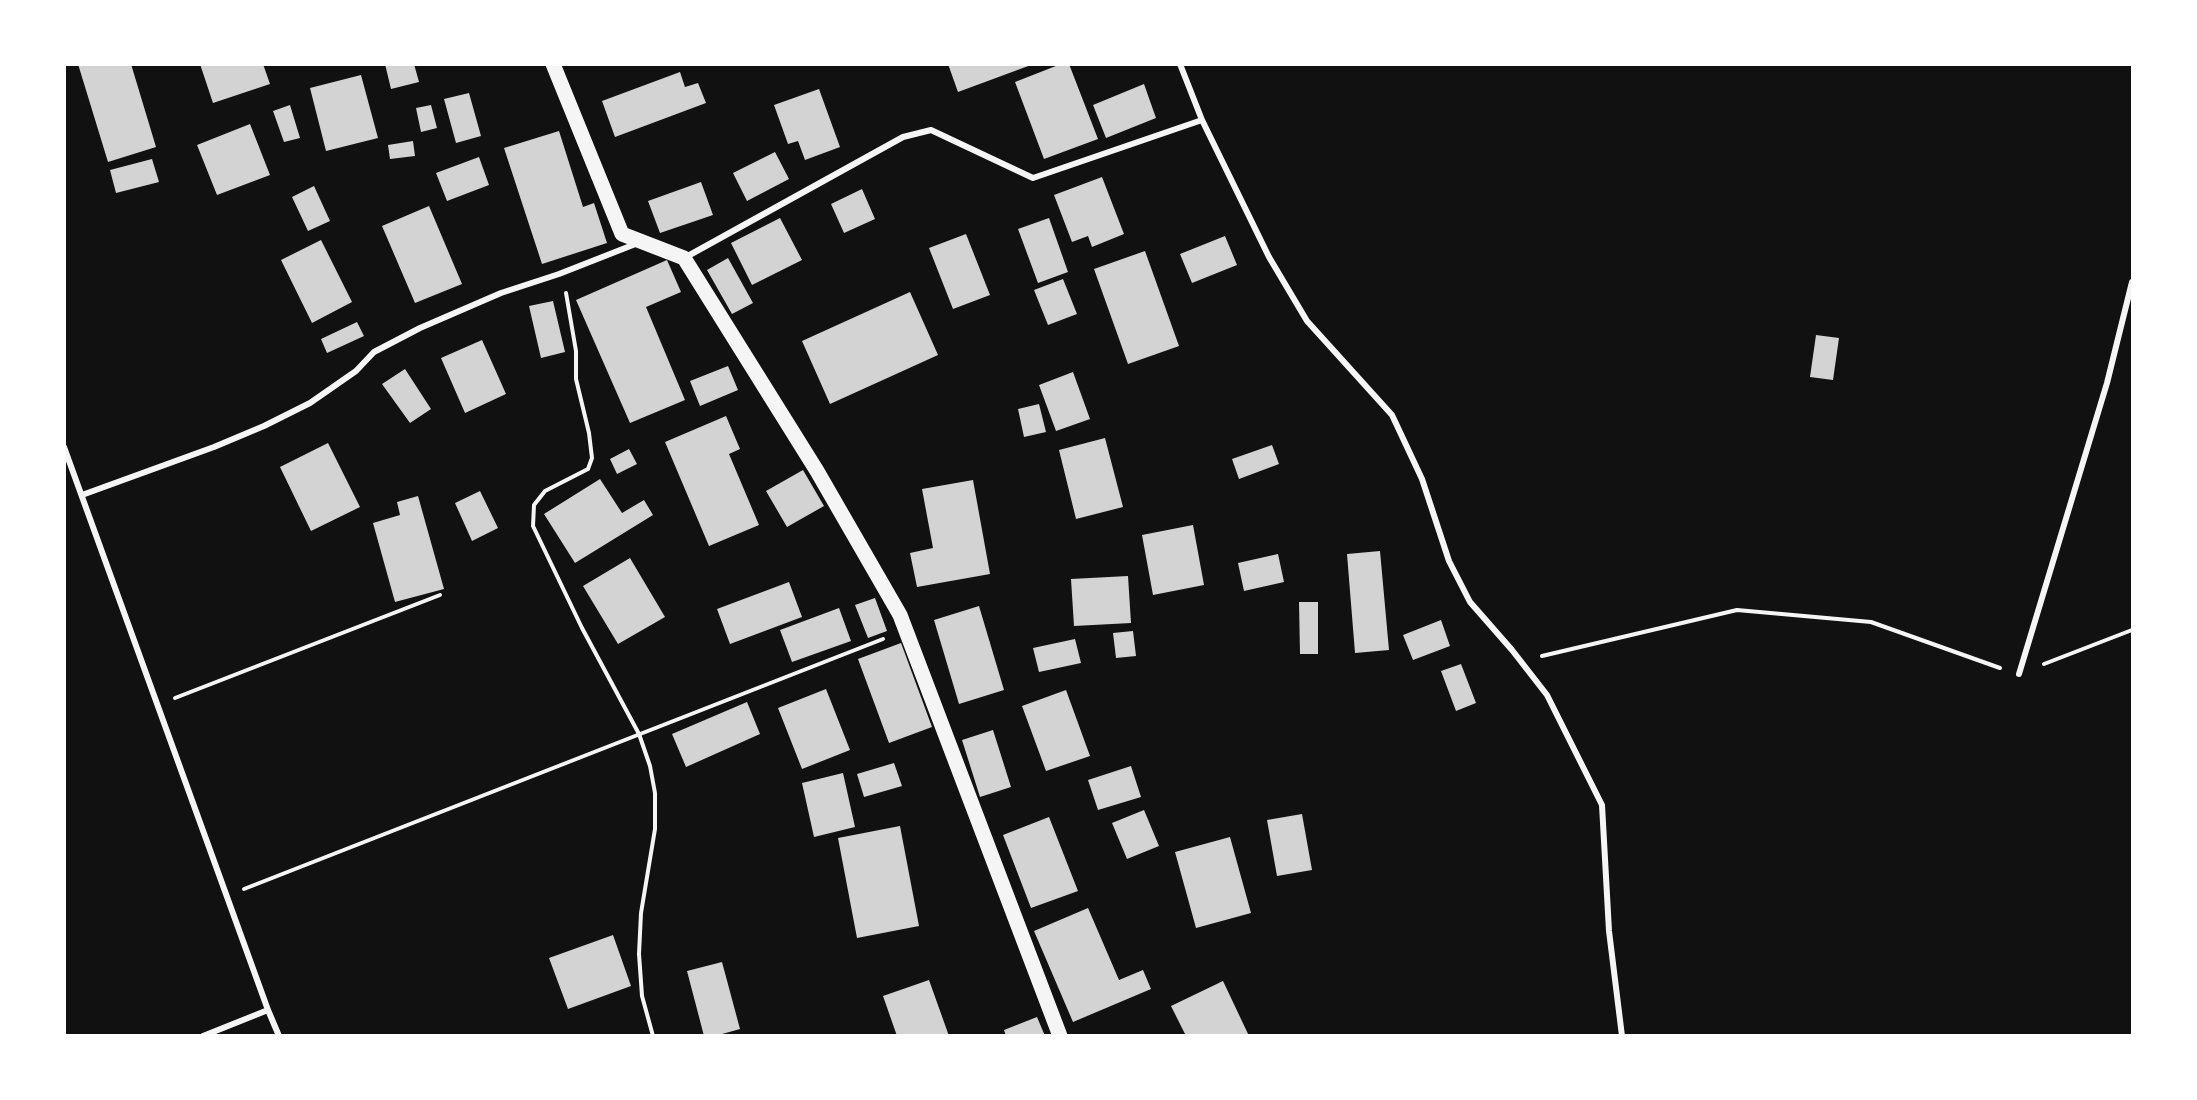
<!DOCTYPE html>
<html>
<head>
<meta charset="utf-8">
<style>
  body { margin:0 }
  #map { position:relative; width:2197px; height:1100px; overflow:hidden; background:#111; font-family:Overpass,sans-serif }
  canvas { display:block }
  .frame { position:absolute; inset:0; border:66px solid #fff; pointer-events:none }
</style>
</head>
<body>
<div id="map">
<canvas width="2197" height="1100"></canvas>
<div class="frame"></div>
</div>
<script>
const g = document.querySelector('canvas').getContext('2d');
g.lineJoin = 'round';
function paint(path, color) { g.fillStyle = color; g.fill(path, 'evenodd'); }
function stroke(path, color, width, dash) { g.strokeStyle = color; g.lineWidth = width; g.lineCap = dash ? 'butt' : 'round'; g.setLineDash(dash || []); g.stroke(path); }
paint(new Path2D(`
  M78 64H131L156 147 108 162Z
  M200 64H263L270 84 213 103Z
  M385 64H414L419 82 391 89Z
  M948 64H1031V65L958 92Z
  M1061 64H1069L1098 139 1044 159 1015 82Z
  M680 72 685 87 698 83 706 103 615 137 602 101Z
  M361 75 378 138 326 151 310 88Z
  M1144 84 1156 118 1106 138 1093 105Z
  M819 89 840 147 805 160 798 141 788 144 774 105Z
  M469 93 481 136 456 143 444 99Z
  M290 105 300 138 284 142 273 111Z
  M431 105 437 128 421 132 416 108Z
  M250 124 270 175 217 195 197 145Z
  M559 131 583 207 594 203 607 243 542 264 504 148Z
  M413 141 415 156 390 159 388 145Z
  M775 152 789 179 747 201 733 173Z
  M479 157 489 185 447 201 436 173Z
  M152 159 159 182 116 193 110 170Z
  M1102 177 1124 234 1092 247 1088 236 1072 242 1054 195Z
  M701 182 713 215 660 233 648 201Z
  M314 186 330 221 308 231 292 197Z
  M862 189 875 219 844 233 831 204Z
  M429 206 462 284 415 303 382 226Z
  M780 218 802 260 752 285 731 243Z
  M1049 218 1068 272 1038 283 1018 229Z
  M966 234 990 295 953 309 929 248Z
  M1225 236 1237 265 1192 283 1180 254Z
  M321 240 352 302 312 323 281 260Z
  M1145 251 1179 346 1128 364 1094 269Z
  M728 258 753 303 732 314 707 270Z
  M667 260 681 292 646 307 685 400 630 423 576 300Z
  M1063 279 1077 314 1048 325 1034 290Z
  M910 292 938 355 830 404 802 341Z
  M553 301 565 352 541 358 529 306Z
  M357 322 364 336 327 353 321 339Z
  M1816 335 1839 338 1833 380 1810 377Z
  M482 340 506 394 465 413 441 358Z
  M728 366 738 390 700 406 690 381Z
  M405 369 431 409 410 423 382 384Z
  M1073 372 1090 419 1056 431 1039 385Z
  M1039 404 1046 432 1024 437 1018 409Z
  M726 416 740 449 729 454 759 525 709 546 665 442Z
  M1105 438 1123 507 1076 519 1059 450Z
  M328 443 360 507 311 531 280 467Z
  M1272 445 1279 464 1239 479 1232 459Z
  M629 449 637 464 617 474 610 459Z
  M803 470 824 506 787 527 766 491Z
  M600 479 622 513 644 500 653 515 575 563 544 514Z
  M973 480 990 574 917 587 910 553 933 548 922 489Z
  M480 491 498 528 472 541 455 503Z
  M418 496 444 589 395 602 373 523 400 515 397 502Z
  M1193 525 1204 585 1153 595 1142 535Z
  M1380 551 1389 650 1355 653 1347 554Z
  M1278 554 1284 582 1244 591 1238 563Z
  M630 558 665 617 618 644 583 586Z
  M1128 576 1131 623 1074 626 1071 579Z
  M789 582 802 617 730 644 717 609Z
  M875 598 887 631 868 638 855 605Z
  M1299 602H1318V654H1300Z
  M979 606 1004 690 959 704 934 620Z
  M839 608 851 641 792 662 780 630Z
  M1441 620 1450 646 1413 660 1403 635Z
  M1133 631 1136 656 1116 658 1113 633Z
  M1075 639 1081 663 1039 672 1033 648Z
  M901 643 932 727 889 743 858 659Z
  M1461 664 1476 703 1456 711 1441 671Z
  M826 689 850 750 802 769 778 708Z
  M1066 690 1090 756 1046 771 1022 706Z
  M747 702 760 734 686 767 672 734Z
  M993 730 1011 787 980 797 962 740Z
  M894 763 902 786 864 797 857 774Z
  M1131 766 1141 797 1098 810 1088 780Z
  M843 773 855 827 814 837 802 783Z
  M1144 810 1159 846 1127 859 1112 823Z
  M1302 814 1312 870 1277 876 1267 820Z
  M1049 817 1078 891 1031 908 1003 835Z
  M900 826 919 926 857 938 838 838Z
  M1230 837 1251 913 1196 928 1175 852Z
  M1088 908 1119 980 1143 970 1151 989 1073 1022 1034 931Z
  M613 935 631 986 568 1009 549 958Z
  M722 962 740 1029 715 1036H704L687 971Z
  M929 980 949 1036H897L883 996Z
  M1223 981 1249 1036H1186L1171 1006Z
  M1037 1017 1045 1036H1006L1004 1030Z`), '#d3d3d3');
stroke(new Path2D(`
  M566 293 576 351V379L589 433 592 458 588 469 545 491 534 505 533 526 582 628 639 734 650 766 655 793V829L641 913 639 954 642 996 653 1036
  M1542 656 1737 610 1871 622 2000 668
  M2044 664 2132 630
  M175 698 440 595
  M244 889 883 639`), '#f5f5f5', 4);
stroke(new Path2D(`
  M1180 64 1202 120 1269 257 1307 321 1392 415 1422 479 1449 561 1470 602 1512 650 1547 695 1602 805 1609 931 1622 1036
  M686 257 903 137 931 130 1033 178 1202 120
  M64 447 268 1010 279 1036
  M82 495 214 447 264 426 310 403 356 371 374 352 420 328 501 293 559 274 638 243
  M2019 674 2107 383 2132 282
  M203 1036 268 1010`), '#f5f5f5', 6);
stroke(new Path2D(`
  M553 64 622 234 684 258 817 471 900 615 1060 1036`), '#f5f5f5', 15);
</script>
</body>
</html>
